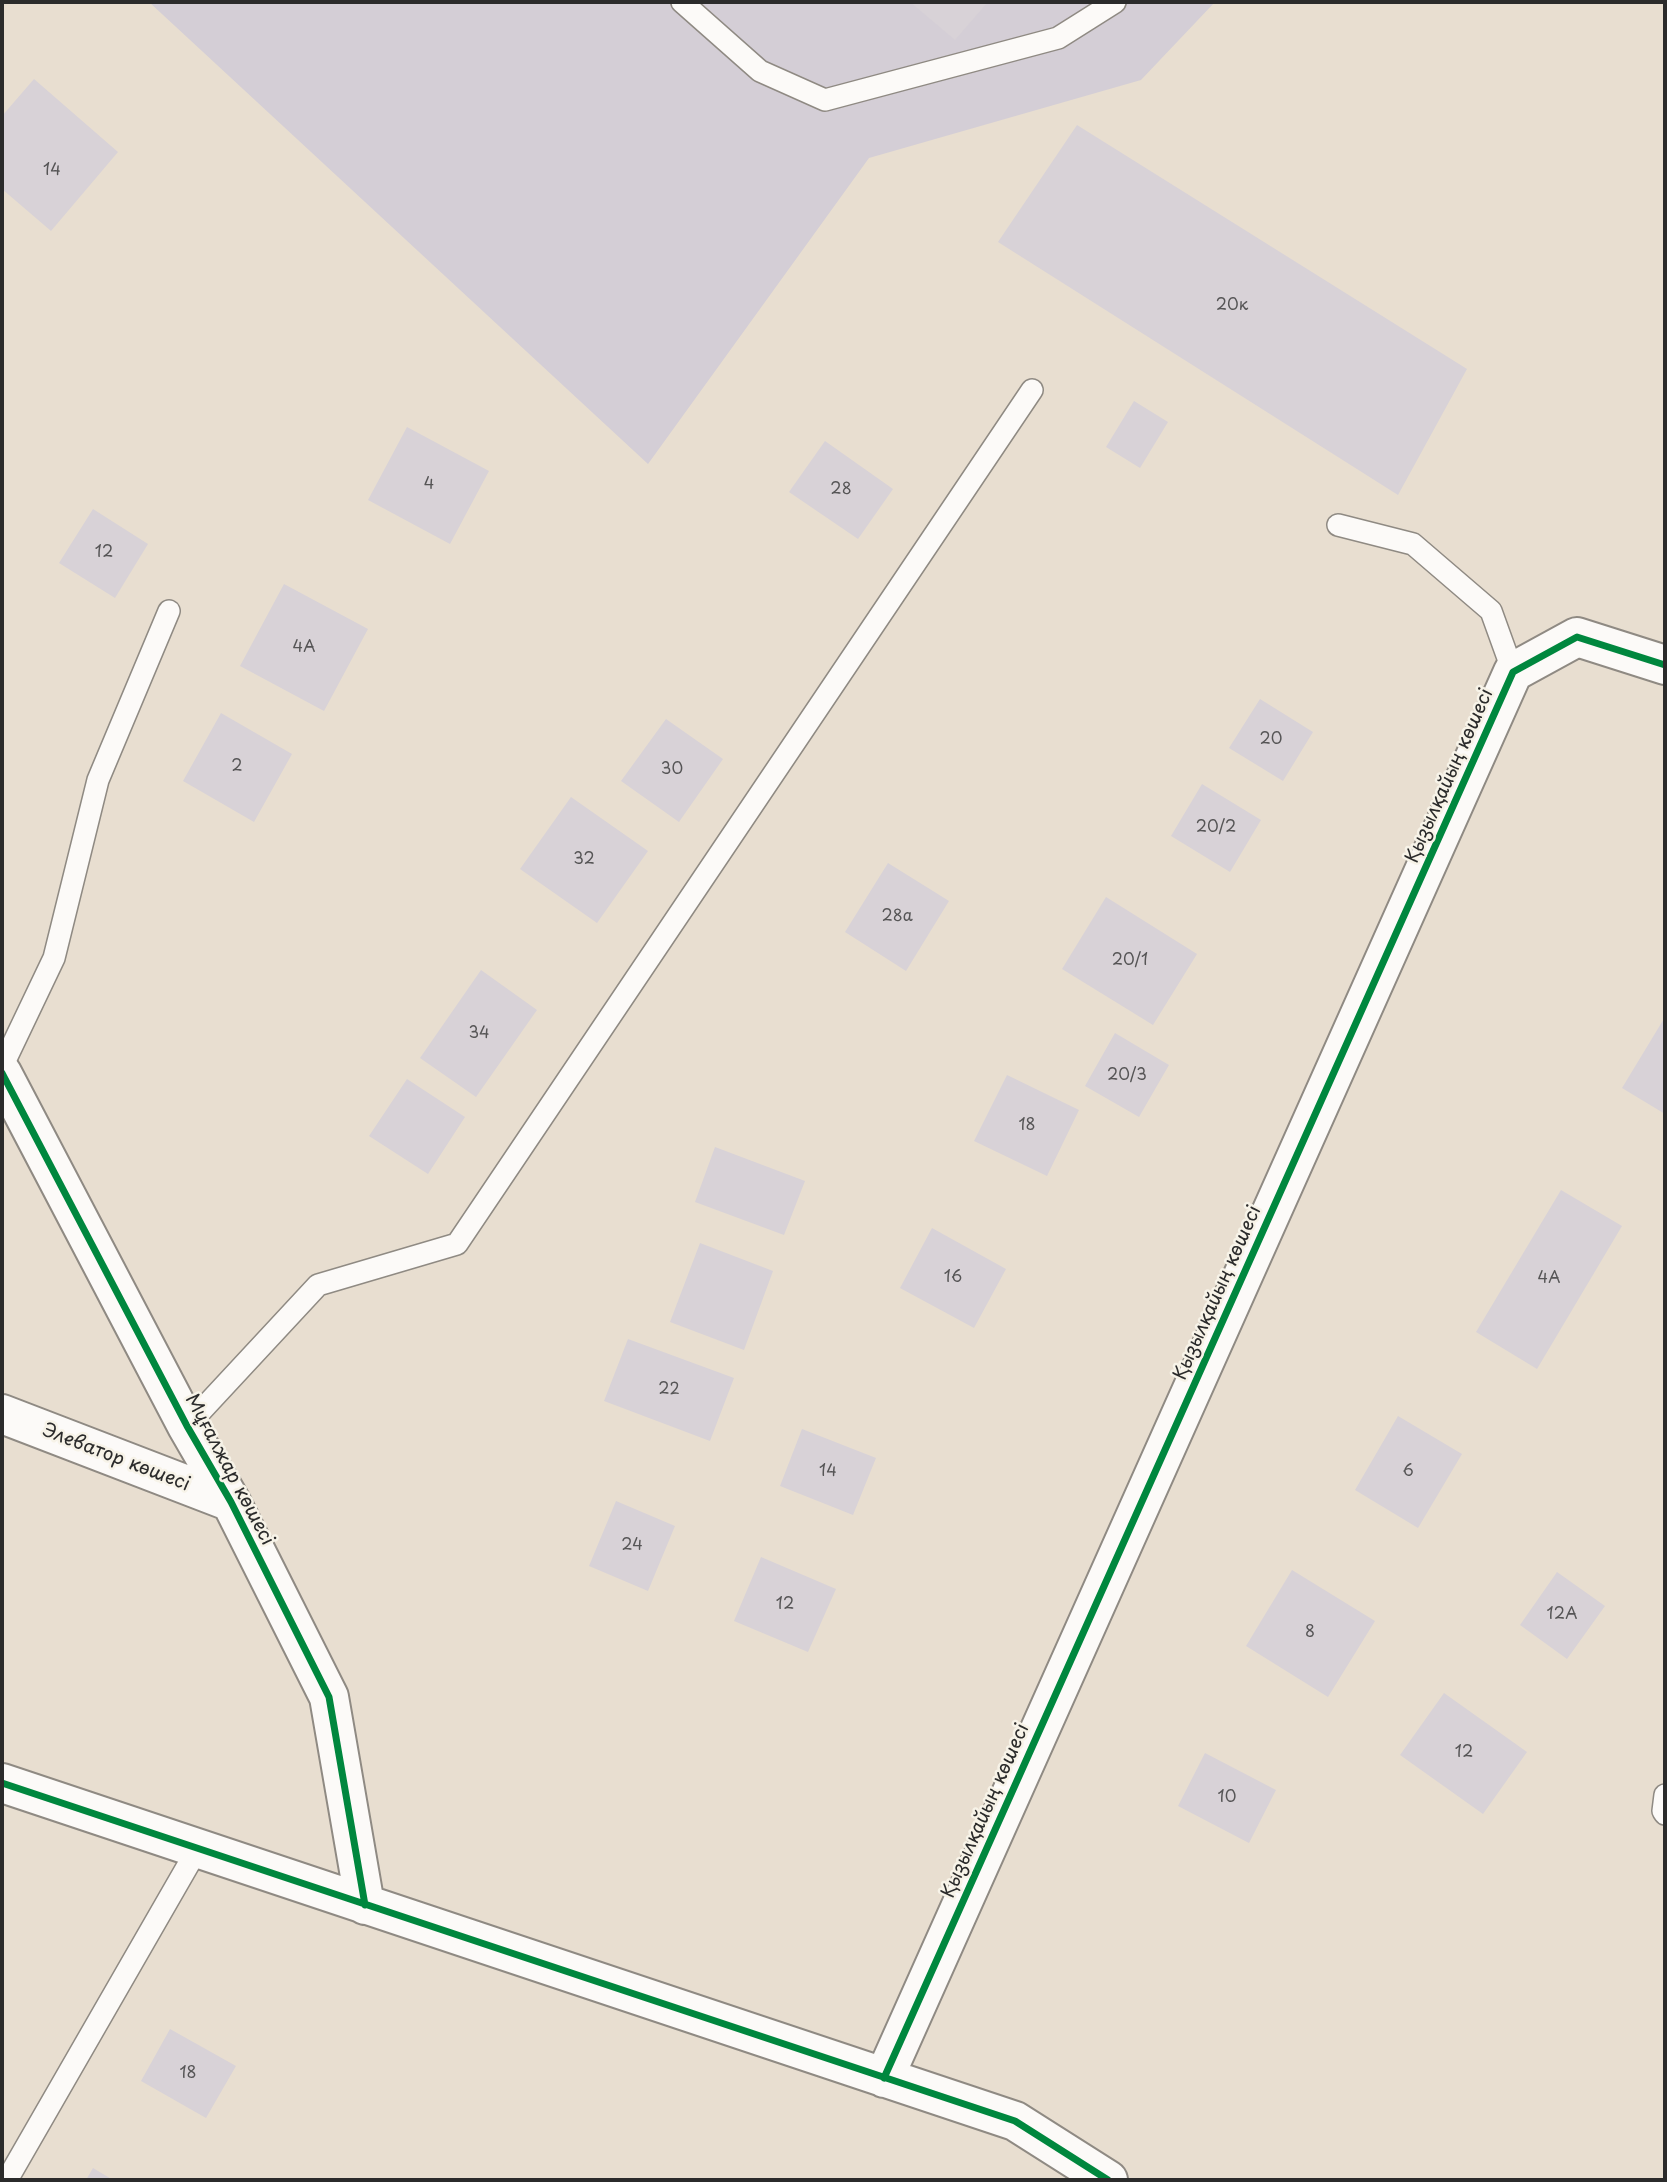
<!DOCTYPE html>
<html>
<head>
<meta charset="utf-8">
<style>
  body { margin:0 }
  #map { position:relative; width:1667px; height:2182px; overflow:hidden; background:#e8ded0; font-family:"Playpen Sans",sans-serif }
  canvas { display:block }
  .frame { position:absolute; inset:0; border:4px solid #2b2b2b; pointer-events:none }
</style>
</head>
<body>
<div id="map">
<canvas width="1667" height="2182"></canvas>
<div class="frame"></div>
</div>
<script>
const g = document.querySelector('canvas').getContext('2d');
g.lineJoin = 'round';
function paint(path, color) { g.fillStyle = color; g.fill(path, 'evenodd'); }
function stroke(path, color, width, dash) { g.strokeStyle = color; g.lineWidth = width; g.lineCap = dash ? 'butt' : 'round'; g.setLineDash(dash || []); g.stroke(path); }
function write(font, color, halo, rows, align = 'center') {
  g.font = font + ' "Playpen Sans",sans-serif'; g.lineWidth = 5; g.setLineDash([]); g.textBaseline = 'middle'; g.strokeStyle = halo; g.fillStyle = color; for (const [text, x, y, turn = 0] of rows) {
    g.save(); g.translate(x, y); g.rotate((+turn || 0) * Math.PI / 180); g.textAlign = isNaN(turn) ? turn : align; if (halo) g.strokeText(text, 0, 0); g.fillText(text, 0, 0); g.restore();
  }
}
paint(new Path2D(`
  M149 2H1215L1141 80 869 158 648 464Z`), '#d4ced6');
paint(new Path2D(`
  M910 2H988L955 40Z
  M34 79 118 152 51 231 2 189V116Z
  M1077 125 1467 369 1398 495 998 242Z
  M1134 401 1168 422 1140 468 1106 447Z
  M407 427 489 471 450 544 368 500Z
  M825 441 893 489 858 539 789 492Z
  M93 509 148 544 115 598 59 563Z
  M284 584 368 629 324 711 240 666Z
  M1260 699 1313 732 1283 781 1229 748Z
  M221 713 292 754 254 822 183 781Z
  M666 719 723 759 679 822 621 781Z
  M1202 784 1261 820 1230 872 1171 836Z
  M571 797 648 851 597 923 520 869Z
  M888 863 949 901 906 971 845 932Z
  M1106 897 1197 954 1153 1025 1062 969Z
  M481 970 537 1010 476 1097 420 1058Z
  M1665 1017V1114L1622 1088Z
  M1115 1033 1169 1065 1139 1117 1085 1086Z
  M1007 1075 1079 1110 1047 1176 974 1141Z
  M407 1079 465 1117 428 1174 369 1136Z
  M715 1147 805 1181 784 1235 695 1202Z
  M1561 1190 1622 1226 1537 1369 1476 1332Z
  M932 1228 1006 1269 974 1328 900 1288Z
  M700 1243 773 1271 744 1350 670 1322Z
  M628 1339 734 1378 710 1441 604 1401Z
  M1398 1416 1462 1454 1418 1528 1355 1490Z
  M802 1429 876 1458 853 1515 780 1486Z
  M616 1501 675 1526 648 1591 589 1566Z
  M761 1557 836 1589 808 1652 734 1621Z
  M1292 1570 1375 1621 1328 1697 1246 1646Z
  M1557 1572 1605 1606 1567 1659 1520 1625Z
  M1444 1693 1527 1752 1483 1814 1400 1755Z
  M1205 1753 1276 1790 1249 1843 1178 1806Z
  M170 2029 236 2066 206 2118 141 2081Z
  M93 2168 113 2180H86Z`), '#d8d2d7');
const lane = new Path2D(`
  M682 2 760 71 825 100 1058 38 1115 2
  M1338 525 1413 544 1491 611 1513 672
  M2 1067 54 958 98 780 169 611
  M187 1426 318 1285 457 1244 1032 390
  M1665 1795 1663 1811 1665 1814
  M7 2180 198 1848`);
const street = new Path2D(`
  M2 1073 187 1426 231 1502 329 1697 365 1905
  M2 1414 231 1502
  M2 1783 1015 2121 1108 2180
  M884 2078 1513 672 1577 637 1665 665`);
stroke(lane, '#8f8a83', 24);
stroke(street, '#8f8a83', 42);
stroke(lane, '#fcfaf8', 21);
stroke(street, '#fcfaf8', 38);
stroke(new Path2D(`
  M2 1073 187 1426 231 1502 329 1697 365 1905
  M2 1783 1015 2121 1108 2180
  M884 2078 1513 672 1577 637 1665 665`), '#00873e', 7);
write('16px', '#565556', null, [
  ["14",52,171],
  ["20к",1232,306],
  ["4",429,485],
  ["28",841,490],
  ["12",104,553],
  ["4А",304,648],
  ["20",1271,740],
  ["2",237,767],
  ["30",672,770],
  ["20/2",1216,828],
  ["32",584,860],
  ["28а",897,917],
  ["20/1",1130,961],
  ["34",479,1034],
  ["20/3",1127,1076],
  ["18",1027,1126],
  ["16",953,1278],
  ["4А",1549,1279],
  ["22",669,1390],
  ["14",828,1472],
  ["6",1408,1472],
  ["24",632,1546],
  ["12",785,1605],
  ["12А",1562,1615],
  ["8",1310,1633],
  ["12",1464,1753],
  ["10",1227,1798],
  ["18",188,2074]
]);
write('19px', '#2b2b2b', '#f7f3e8', [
  ["Қызылқайың көшесі",1450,776,-66],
  ["Қызылқайың көшесі",1218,1293,-66],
  ["Элеватор көшесі",116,1458,21],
  ["Мұғалжар көшесі",229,1470,62],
  ["Қызылқайың көшесі",986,1811,-66]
]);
</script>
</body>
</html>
